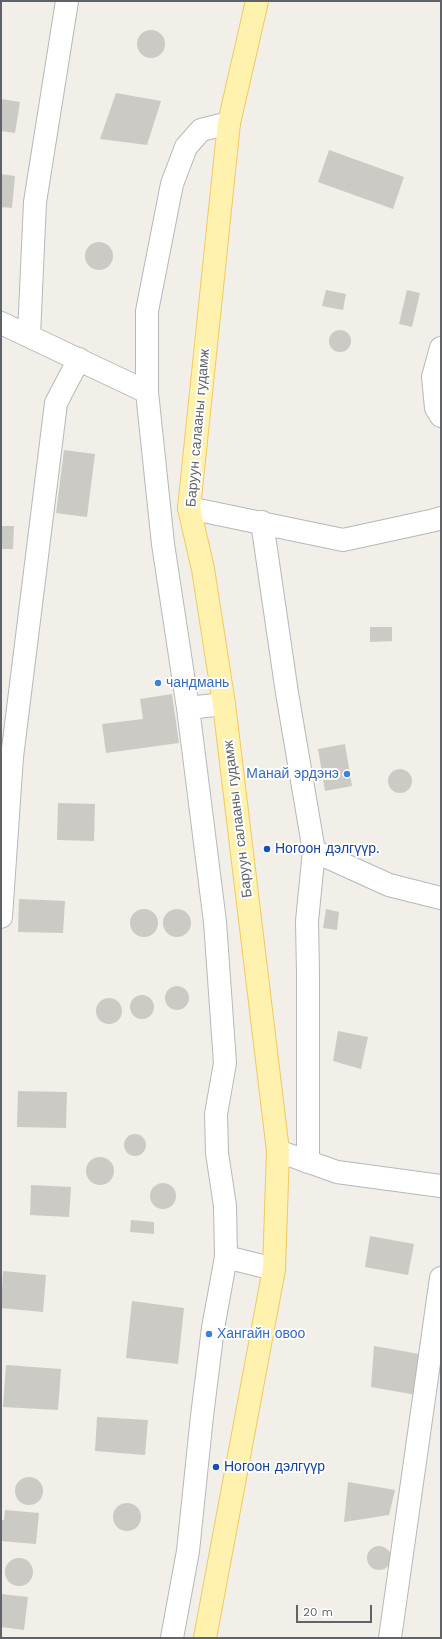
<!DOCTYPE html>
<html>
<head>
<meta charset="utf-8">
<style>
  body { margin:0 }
  #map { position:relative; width:442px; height:1639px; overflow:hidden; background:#f1efe8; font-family:"Work Sans",sans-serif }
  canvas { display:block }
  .frame { position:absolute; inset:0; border:2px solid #5f6368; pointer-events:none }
  .scale { position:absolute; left:296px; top:1605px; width:76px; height:18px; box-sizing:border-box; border:2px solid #5f6368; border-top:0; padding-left:5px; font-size:12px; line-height:14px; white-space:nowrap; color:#5f6368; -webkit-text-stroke:3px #fff; paint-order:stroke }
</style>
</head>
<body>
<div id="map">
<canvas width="442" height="1639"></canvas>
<div class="frame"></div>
<div class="scale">20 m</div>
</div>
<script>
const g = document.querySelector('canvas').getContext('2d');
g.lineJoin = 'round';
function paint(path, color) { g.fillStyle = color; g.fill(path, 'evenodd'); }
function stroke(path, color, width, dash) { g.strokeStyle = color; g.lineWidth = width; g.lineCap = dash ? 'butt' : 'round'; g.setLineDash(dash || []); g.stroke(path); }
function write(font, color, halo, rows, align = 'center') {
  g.font = font + ' "Work Sans",sans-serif'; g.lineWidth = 4; g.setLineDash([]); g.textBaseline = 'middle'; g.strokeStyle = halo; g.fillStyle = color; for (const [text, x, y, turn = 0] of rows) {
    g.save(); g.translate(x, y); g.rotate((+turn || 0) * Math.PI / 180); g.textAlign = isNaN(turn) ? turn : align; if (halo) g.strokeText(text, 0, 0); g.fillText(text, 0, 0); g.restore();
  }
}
paint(new Path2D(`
  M137 44a14 14 0 1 1 28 0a14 14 0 1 1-28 0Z
  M116 93 161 101 147 145 100 139Z
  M1 99 20 102 15 133 1 131Z
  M329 150 404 177 393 209 318 182Z
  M1 174 15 176 12 208 1 207Z
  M85 256a14 14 0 1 1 28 0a14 14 0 1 1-28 0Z
  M326 290 346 294 343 310 322 306Z
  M407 290 420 293 412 327 399 324Z
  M329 341a11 11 0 1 1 22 0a11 11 0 1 1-22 0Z
  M64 450 95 454 87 517 56 513Z
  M1 526H14L13 549H1Z
  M370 627H392V641L370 642Z
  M172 694 179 743 106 753 102 724 143 719 140 699Z
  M345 744 352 786 325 791 318 749Z
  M388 781a12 12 0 1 1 24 0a12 12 0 1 1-24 0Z
  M58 803 95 804 94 841 57 840Z
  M19 899 65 901 63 933 18 932Z
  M163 923a14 14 0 1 1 28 0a14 14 0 1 1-28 0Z
  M130 923a14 14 0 1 1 28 0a14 14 0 1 1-28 0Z
  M326 909 339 912 337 930 323 928Z
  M165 998a12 12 0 1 1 24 0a12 12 0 1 1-24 0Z
  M130 1007a12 12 0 1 1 24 0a12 12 0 1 1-24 0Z
  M96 1011a13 13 0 1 1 26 0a13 13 0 1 1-26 0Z
  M338 1031 368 1037 361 1069 333 1061Z
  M18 1091 67 1092 66 1128 17 1127Z
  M124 1145a11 11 0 1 1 22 0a11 11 0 1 1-22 0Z
  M86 1171a14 14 0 1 1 28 0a14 14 0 1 1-28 0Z
  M150 1196a13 13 0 1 1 26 0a13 13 0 1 1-26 0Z
  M31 1185 71 1187 69 1217 30 1215Z
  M131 1220 154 1222V1234L130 1232Z
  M370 1236 414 1244 408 1275 365 1267Z
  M3 1271 46 1275 43 1312 1 1308Z
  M132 1301 184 1308 178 1364 126 1358Z
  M374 1346 425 1355 422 1396 371 1387Z
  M6 1365 61 1369 58 1410 3 1407Z
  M97 1417 148 1420 145 1455 95 1451Z
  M15 1491a14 14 0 1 1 28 0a14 14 0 1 1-28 0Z
  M348 1482 395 1490 389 1515 344 1522Z
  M113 1517a14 14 0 1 1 28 0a14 14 0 1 1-28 0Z
  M5 1510 39 1513 36 1544 1 1541V1520H4Z
  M367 1558a12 12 0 1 1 24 0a12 12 0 1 1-24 0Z
  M5 1572a14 14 0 1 1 28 0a14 14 0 1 1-28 0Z
  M1 1594 28 1597 24 1630 1 1627Z`), '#cccac5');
const minor = new Path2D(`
  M1 323 147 392
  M29 335 35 202 67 1
  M441 348 433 377 436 408 441 416
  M189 508 343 540 435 520 441 518
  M262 522 287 693 314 851 389 885 441 898
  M188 708 224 704
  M1 917 12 757 56 403 79 359
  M278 1151 337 1172 441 1186
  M308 1162V973L307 921 314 851
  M226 1257 274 1269
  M172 1638 188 1551 202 1416 213 1328 226 1257 225 1206 217 1153 216 1114 225 1063 215 922 188 708 163 544 147 392V311L172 184 186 147 201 130 229 123
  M390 1638 441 1278`);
const major = new Path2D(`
  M205 1638 274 1269 278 1151 224 704 203 569 189 508 229 123 257 1`);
stroke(minor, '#b5b8bc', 24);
stroke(major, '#f2c960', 24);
stroke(minor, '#fff', 22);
stroke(major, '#fff2af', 22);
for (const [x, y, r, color] of [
  [158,683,4,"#3f7fe0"],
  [347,774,4,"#3f7fe0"],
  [267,849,4,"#1a4fb4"],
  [209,1334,4,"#3f7fe0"],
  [216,1467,4,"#1a4fb4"]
]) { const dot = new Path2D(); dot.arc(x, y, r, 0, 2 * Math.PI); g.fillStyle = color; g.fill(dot); stroke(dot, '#fff', 1.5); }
write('14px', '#5f6368', '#fff', [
  ["Баруун салааны гудамж",198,428,-85],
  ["Баруун салааны гудамж",238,819,-97]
]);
write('14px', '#366cbe', '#fff', [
  ["чандмань",166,683],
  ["Манай эрдэнэ",339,774,"right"],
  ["Хангайн овоо",217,1334]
], 'left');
write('14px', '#164399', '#fff', [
  ["Ногоон дэлгүүр.",275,849],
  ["Ногоон дэлгүүр",224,1467]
], 'left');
</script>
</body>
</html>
